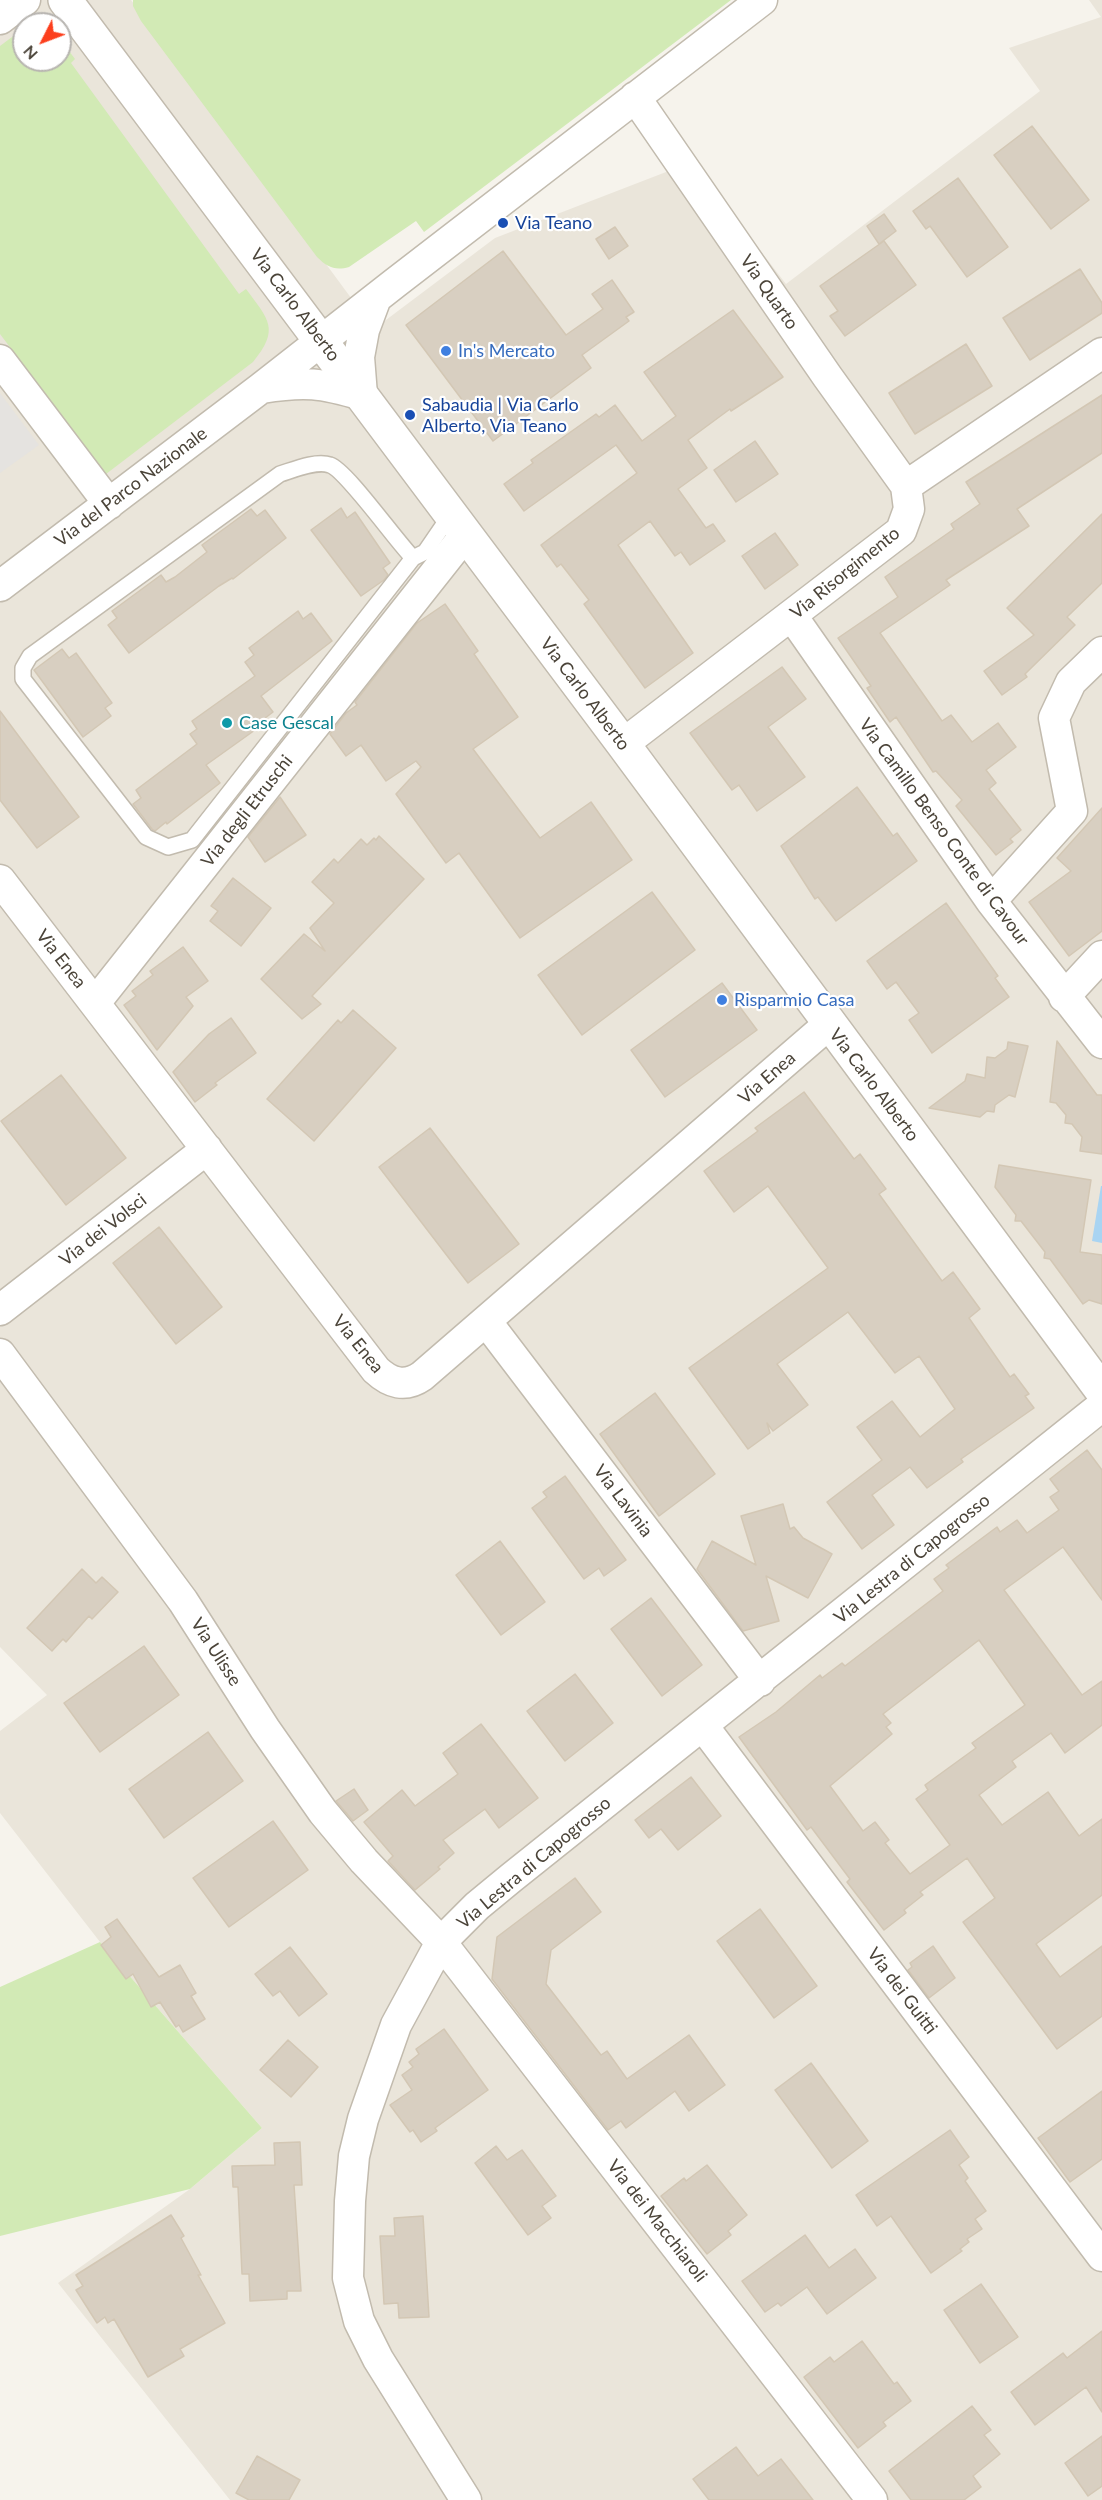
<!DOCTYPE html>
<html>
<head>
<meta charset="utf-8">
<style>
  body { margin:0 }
  #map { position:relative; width:1102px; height:2500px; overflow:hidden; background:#f6f3ec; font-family:Lato,sans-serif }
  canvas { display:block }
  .north { position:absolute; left:12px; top:12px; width:60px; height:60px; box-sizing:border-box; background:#fff; border:2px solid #b7b4b0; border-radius:50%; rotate:228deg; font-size:16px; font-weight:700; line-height:24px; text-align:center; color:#4b4439 }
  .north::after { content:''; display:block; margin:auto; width:21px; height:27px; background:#fc3f1d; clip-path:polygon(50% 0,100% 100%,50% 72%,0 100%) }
</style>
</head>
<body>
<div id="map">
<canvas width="1102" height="2500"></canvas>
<div class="north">N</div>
</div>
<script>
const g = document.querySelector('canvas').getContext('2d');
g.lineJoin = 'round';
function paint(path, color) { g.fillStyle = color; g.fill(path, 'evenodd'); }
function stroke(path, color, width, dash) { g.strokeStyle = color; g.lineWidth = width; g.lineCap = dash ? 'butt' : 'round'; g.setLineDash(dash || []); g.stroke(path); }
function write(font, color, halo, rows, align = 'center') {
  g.font = font + ' Lato,sans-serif'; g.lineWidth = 4.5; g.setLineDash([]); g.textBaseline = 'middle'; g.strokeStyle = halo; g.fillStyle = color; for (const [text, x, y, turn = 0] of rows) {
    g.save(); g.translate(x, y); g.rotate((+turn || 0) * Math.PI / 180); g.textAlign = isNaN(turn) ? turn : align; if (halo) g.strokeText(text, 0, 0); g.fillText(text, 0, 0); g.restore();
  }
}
paint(new Path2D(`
  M0 0H131L374 329 495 238 692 162 786 284 1040 91 1009 48 1101 17 1089 0H1102V2500H230L58 2283 190 2189 262 2128 100 1942 0 1813V1731L47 1695 0 1647ZM24 24H60V60H24Z`), '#eae5da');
paint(new Path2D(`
  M133 0H731L424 232 416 221 349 267C335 271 327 267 317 257L141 21 133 6Z
  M24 28V60H60V39L75 59 71 63 239 294 246 289C269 320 280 329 253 362L106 474 0 334V46Z
  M100 1942 262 2128 190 2189 0 2236V1987Z`), '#d2eab5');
paint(new Path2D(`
  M0 393 39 445 0 473Z`), '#e5e3e0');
paint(new Path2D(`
  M1101 1186H1102V1243L1092 1241Z`), '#a9d4f2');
const building = new Path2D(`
  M1032 126 1089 200 1051 229 994 155Z
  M958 178 1008 247 967 277 930 226 926 229 913 211Z
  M884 214 896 231 879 244 867 226Z
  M615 227 628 246 609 259 596 239Z
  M884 241 916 285 845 336 830 316 838 311 820 286Z
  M503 251 566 335 603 309 592 294 612 280 634 312 626 317 629 321 582 355 591 368 493 441 406 325Z
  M1080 269 1102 303V313L1030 360 1003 318Z
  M733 310 783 377 731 411 730 409 688 440 707 468 678 489 706 528 713 524 725 541 690 565 681 552 675 556 650 521 618 545 693 653 645 688 584 604 589 600 561 564 557 567 541 545 637 473 616 445 524 511 504 484 533 463 531 460 596 414 599 417 615 405 642 441 676 416 644 372Z
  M966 344 992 386 915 434 889 393Z
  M1102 395V453L1017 509 1029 526 946 580 950 585 880 633 942 721 951 715 972 742 998 723 1016 747 986 770 996 783 989 789 1021 830 1010 839 1013 842 996 855 956 806 962 800 936 771 933 772 896 717 890 722 867 688 871 686 838 638 898 597 885 577 954 529 951 524 980 504 966 482Z
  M755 441 778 474 736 502 714 470Z
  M341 508 347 518 355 512 390 563 383 568 388 575 384 580 361 596 311 530Z
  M251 509 257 516 265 510 286 538 233 579 232 578 219 586 129 653 108 625 117 618 112 611 161 575 166 582 175 577 207 552 202 545Z
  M1102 514V583L1067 617 1075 625 1025 674 1027 677 1002 695 984 671 1034 635 1007 608Z
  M775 533 798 565 765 589 742 556Z
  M445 604 478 651 474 654 518 717 473 749 540 838 591 802 632 860 520 938 459 853 446 863 396 794 421 767 416 761 386 781 361 745 346 756 330 734 346 713 357 705 355 702 417 623Z
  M298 611 303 619 311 613 332 641 261 696 273 712 260 722 262 725 206 765 220 783 167 824 166 822 155 831 152 829 133 804 141 798 136 790 197 744 190 734 197 729 192 721 255 676 245 662 254 655 249 648Z
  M62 649 69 658 76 653 112 703 105 708 111 716 83 737 34 670Z
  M782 667 806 699 768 727 805 777 757 811 739 785 732 790 690 733Z
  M0 711 79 817 37 848 0 800Z
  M857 787 893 836 897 833 917 861 836 921 818 897 815 899 781 846Z
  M280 797 306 835 265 862 248 837Z
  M1102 808V931L1069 956 1029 902 1071 871 1057 858Z
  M379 836 424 879 312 996 321 1004 302 1019 261 979 304 934 325 951 310 928 334 903 312 882 334 859 338 863 361 839 367 845 374 838 376 840Z
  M233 878 271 908 241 946 210 921 218 911 211 906Z
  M652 892 695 950 582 1035 538 975Z
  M946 903 998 976 995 978 1009 997 932 1053 909 1020 919 1013 896 982 887 989 867 961Z
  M183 947 208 981 186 997 193 1006 157 1050 124 1005 136 996 132 991 153 975 150 971Z
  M722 983 757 1030 665 1097 631 1050Z
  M353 1010 396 1048 314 1141 267 1099 338 1020 341 1023Z
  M231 1018 256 1053 215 1083 217 1085 195 1102 173 1072 209 1034Z
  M1057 1041 1097 1095H1102V1154L1080 1151 1082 1137 1072 1124 1065 1123 1066 1115 1056 1103 1050 1102Z
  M1008 1042 1028 1046 1015 1097 1009 1095 995 1105 994 1112 987 1111 980 1117 929 1108 965 1081 967 1074 985 1078 987 1057 995 1058 1007 1049Z
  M61 1075 126 1158 66 1205 1 1121Z
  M804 1092 854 1159 860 1154 886 1189 879 1194 942 1281 953 1272 980 1309 969 1318 1010 1377 1014 1374 1029 1394 1025 1396 1034 1408 961 1459 963 1462 927 1488 910 1467 872 1495 894 1525 862 1549 827 1502 882 1460 857 1427 892 1401 920 1437 955 1409 919 1356 895 1373 848 1312 777 1364 808 1405 773 1431 767 1423 770 1433 748 1449 689 1368 828 1268 768 1186 734 1212 704 1171 758 1131 755 1128Z
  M430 1128 519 1244 468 1283 379 1167Z
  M999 1165 1091 1180 1080 1252 1102 1255V1304L1089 1300 1083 1304 1050 1259 1044 1258 1045 1252 1021 1221H1015L1016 1215 995 1187Z
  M159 1227 222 1307 176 1344 113 1263Z
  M655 1393 715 1474 659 1516 600 1434Z
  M1087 1450 1102 1470V1600L1063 1547 1004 1590 1082 1695 1102 1681V1725L1065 1753 1051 1733 1012 1761 1016 1767 979 1795 1002 1825 1048 1792 1079 1836 1102 1819V1895L1036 1944 1060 1977 1102 1946V2016L1057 2049 963 1922 995 1898 967 1858 920 1892 923 1895 904 1910 906 1913 884 1930 847 1882 850 1879 811 1827 807 1830 739 1737 776 1712 820 1675 822 1678 842 1663 845 1666 943 1591 934 1579 949 1568 946 1565 997 1527 1000 1532 1017 1520 1027 1533 1059 1510 1050 1497 1059 1491 1050 1479ZM979 1640 1025 1705 972 1743 976 1748 925 1785 928 1790 916 1799 950 1845 910 1874 885 1843 889 1840 875 1822 863 1831 830 1786 892 1734 886 1727 891 1723 883 1714Z
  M565 1476 626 1560 604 1576 599 1568 584 1579 532 1508 547 1497 543 1492Z
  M783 1504 790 1529 794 1527 803 1538 832 1554 808 1598 766 1576 779 1621 743 1631 697 1569 712 1541 756 1565 741 1516Z
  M500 1541 545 1602 501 1635 456 1575Z
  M82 1569 96 1583 102 1577 118 1592 92 1619 89 1616 66 1642 63 1639 52 1651 27 1628Z
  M651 1598 702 1665 662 1696 611 1629Z
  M144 1646 179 1695 100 1752 64 1703Z
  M575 1674 613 1723 565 1761 527 1711Z
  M481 1724 538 1798 499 1828 485 1809 443 1840 454 1853 438 1867 440 1869 415 1890 388 1861 393 1856 364 1822 402 1790 415 1806 458 1774 443 1753Z
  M208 1732 243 1781 164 1838 129 1789Z
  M691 1777 721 1816 678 1850 661 1829 649 1838 635 1820Z
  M354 1789 368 1810 353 1821 336 1801Z
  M273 1821 308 1870 229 1927 193 1878Z
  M575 1878 601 1912 551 1950 546 1984 601 2055 607 2051 627 2079 689 2035 725 2085 689 2111 675 2091 626 2128 621 2121 608 2130 492 1979 497 1937Z
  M760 1909 817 1986 774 2018 717 1941Z
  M117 1919 159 1977 180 1965 196 1993 191 1996 205 2019 183 2032 179 2025 176 2027 160 2002 151 2007 133 1974 126 1979 101 1945 111 1937 105 1927Z
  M933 1946 955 1978 929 1998 908 1970 912 1967 910 1963Z
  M290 1947 327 1994 299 2016 280 1991 273 1996 255 1974Z
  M444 2029 488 2090 435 2128 437 2131 421 2142 413 2130 410 2132 390 2105 412 2090 402 2075 413 2067 409 2062 419 2054 416 2049Z
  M288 2040 318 2067 291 2097 260 2070Z
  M811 2063 868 2141 832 2168 775 2090Z
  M1102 2091V2159L1070 2182 1038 2138Z
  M950 2130 969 2157 959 2165 968 2178 965 2181 986 2211 975 2219 982 2229 967 2239 969 2242 960 2249 962 2251 931 2273 891 2216 877 2226 856 2195Z
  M300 2142 302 2185H294L301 2291H287V2299L250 2301 249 2274H242L238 2187H233L232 2166 275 2165 274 2143Z
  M496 2146 507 2160 522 2150 556 2196 542 2206 551 2218 528 2235 475 2163Z
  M707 2165 747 2215 728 2231 731 2235 707 2254 661 2196 684 2178 686 2181Z
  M171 2215 184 2236 181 2238 201 2275H198L225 2323 180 2349 184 2356 148 2377 114 2319 108 2323 105 2317 97 2323 76 2290 83 2286 76 2275Z
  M423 2216 429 2317 399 2318 398 2303 384 2304 380 2236H395L394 2218Z
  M805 2235 829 2268 855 2249 876 2278 827 2314 807 2287 781 2306 778 2303 765 2312 742 2281Z
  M981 2284 1018 2337 980 2363 944 2310Z
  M1102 2331V2412L1086 2387 1035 2425 1011 2392 1063 2353 1067 2358Z
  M862 2341 894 2384 897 2382 911 2401 883 2422 886 2426 858 2448 804 2377 830 2357 834 2362Z
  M972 2406 991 2430 984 2435 1000 2454 973 2476 981 2487 964 2500H911L889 2471Z
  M1102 2436V2486L1088 2496 1065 2463Z
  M736 2447 758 2476 781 2459 813 2500H709L693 2479Z
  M257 2456 300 2480 289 2500H249L236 2493Z`);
paint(building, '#d8cfc1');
stroke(building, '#d3c7b4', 1.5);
const service = new Path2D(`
  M413 558C396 541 346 470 330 465 316 460 293 470 280 474L30 656 23 668V679L146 837 168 847 192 840 413 558 425 552 451 514`);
const minor = new Path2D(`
  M0 19 25 0
  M635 97 827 376 906 486
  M0 360 109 504
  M262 388C305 381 321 383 362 395L359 357 364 330 376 298
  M0 586 261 388 395 283 762 0
  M792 616 991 901 1102 1043
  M623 744 901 531 909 509 906 486 1102 353
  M0 880 376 1370C390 1383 405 1388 422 1376L829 1024
  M991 901 1072 811 1054 718 1071 682 1102 652
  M1064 997 1102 956
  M95 1003 466 534
  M0 1310 207 1149
  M486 1321 760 1681
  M0 1354 183 1601 265 1729 323 1812 364 1861 441 1942 872 2500
  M703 1726 1102 2256
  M466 2500 378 2359 359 2321 348 2278 350 2201 354 2156 363 2119 396 2025 441 1942 477 1906 511 1878 1102 1406`);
const tertiary = new Path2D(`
  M65 0 623 744 1102 1391`);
stroke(service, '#c2bbae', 18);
stroke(minor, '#c2bbae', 33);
stroke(tertiary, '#c2bbae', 36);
stroke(service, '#fff', 15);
stroke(minor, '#fff', 30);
stroke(tertiary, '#fff', 33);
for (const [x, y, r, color] of [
  [503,223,6,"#1a4fb4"],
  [446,351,6,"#3f7fe0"],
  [410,415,6,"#1a4fb4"],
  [227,723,6,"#0f9aa8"],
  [722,1000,6,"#3f7fe0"]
]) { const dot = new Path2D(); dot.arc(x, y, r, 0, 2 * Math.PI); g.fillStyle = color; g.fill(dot); stroke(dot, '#fff', 2); }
write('18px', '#164399', '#fff', [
  ["Via Teano",515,223],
  ["Sabaudia | Via Carlo",422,405],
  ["Alberto, Via Teano",422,426]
], 'left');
write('18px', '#4b4439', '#fff', [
  ["Via Quarto",769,292,55],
  ["Via Carlo Alberto",295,305,53],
  ["Via del Parco Nazionale",131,487,-37],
  ["Via Risorgimento",845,573,-39],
  ["Via Carlo Alberto",585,694,53],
  ["Via degli Etruschi",247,811,-52],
  ["Via Camillo Benso Conte di Cavour",944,832,54],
  ["Via Enea",61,959,52],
  ["Via Enea",767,1078,-41],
  ["Via Carlo Alberto",874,1085,53],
  ["Via dei Volsci",103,1230,-38],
  ["Via Enea",358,1344,51],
  ["Via Lavinia",623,1501,53],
  ["Via Lestra di Capogrosso",912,1559,-39],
  ["Via Ulisse",216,1652,57],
  ["Via Lestra di Capogrosso",534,1863,-40],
  ["Via dei Guitti",902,1991,53],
  ["Via dei Macchiaroli",657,2221,52]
]);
write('18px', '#366cbe', '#fff', [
  ["In's Mercato",458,351],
  ["Risparmio Casa",734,1000]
], 'left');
write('18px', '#0d838f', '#fff', [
  ["Case Gescal",239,723]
], 'left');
</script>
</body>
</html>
